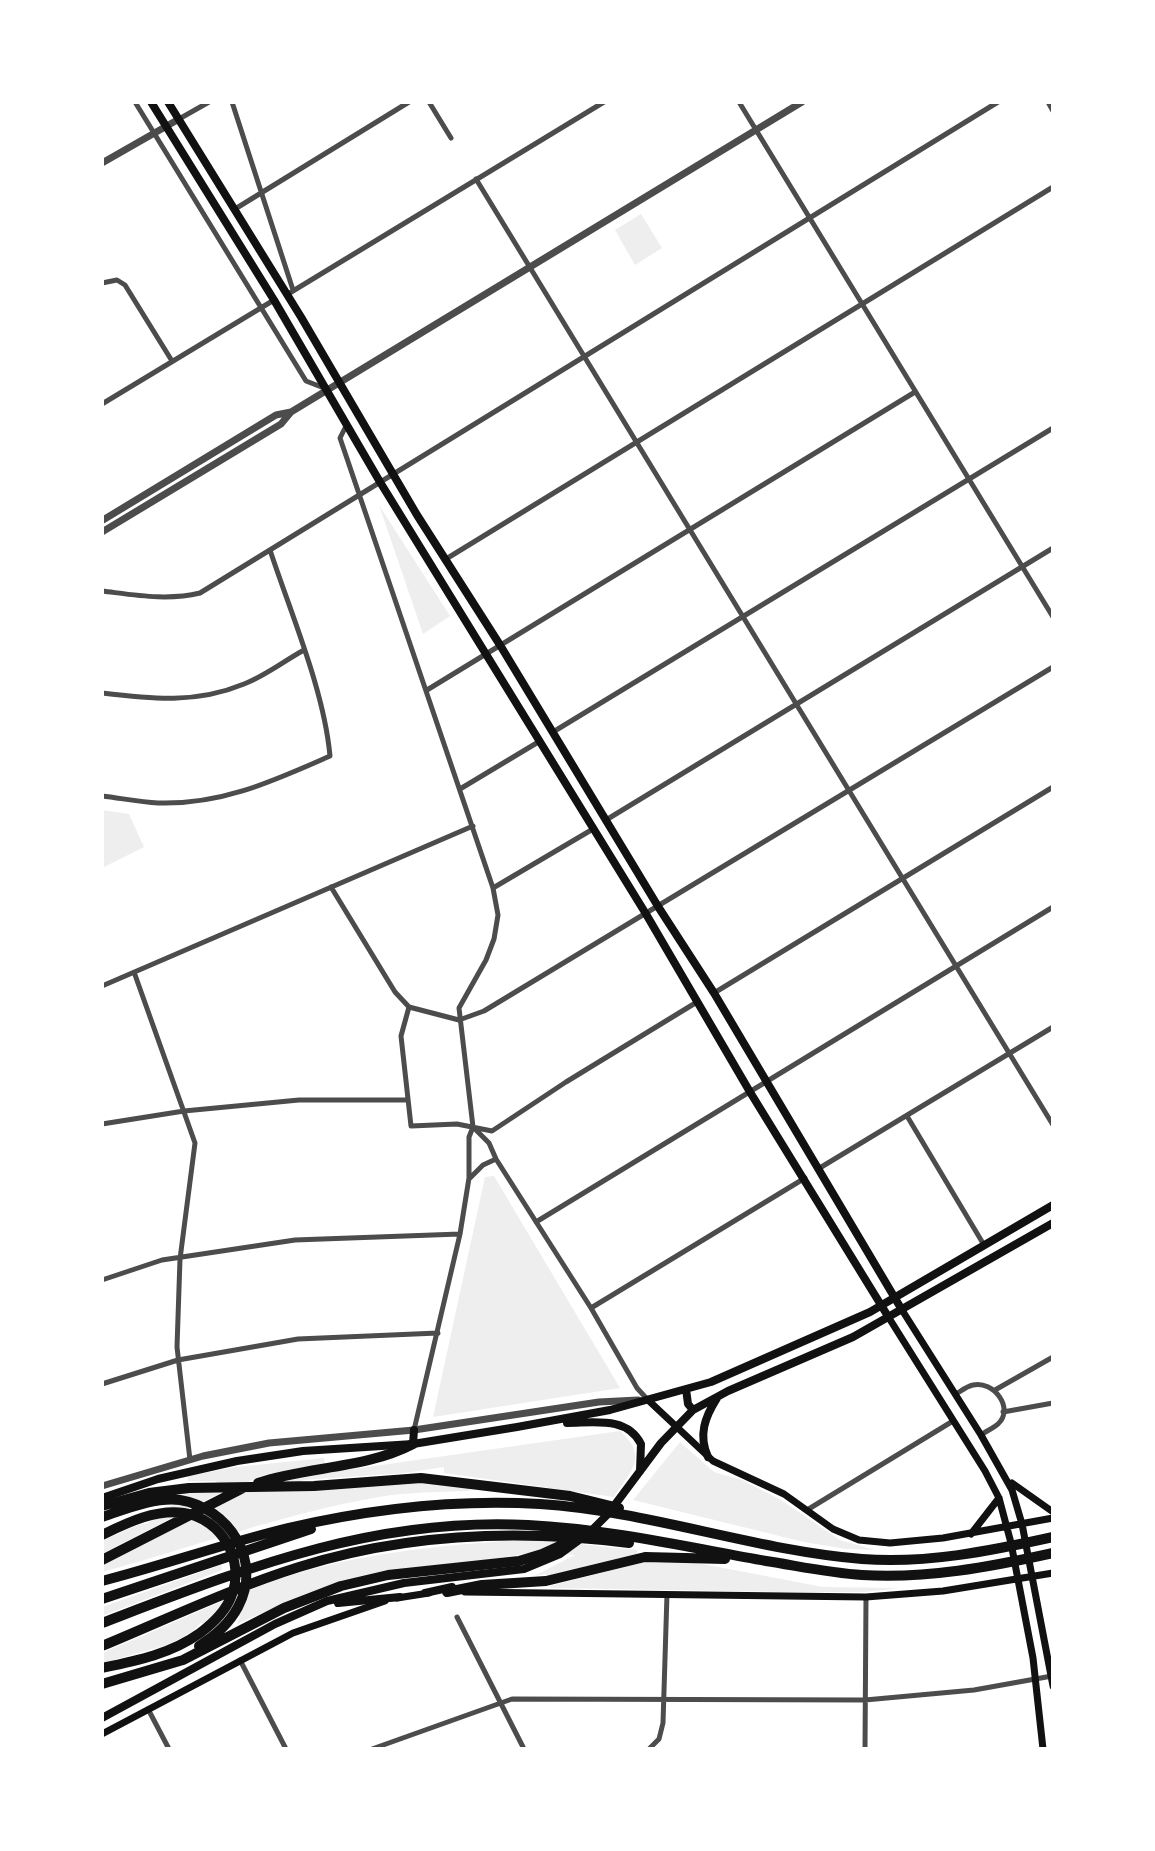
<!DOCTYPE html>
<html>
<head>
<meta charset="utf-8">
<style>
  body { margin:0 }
  #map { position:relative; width:1155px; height:1851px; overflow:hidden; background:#fff; font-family:"Varela Round",sans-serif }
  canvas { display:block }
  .frame { position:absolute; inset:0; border:104px solid #fff; pointer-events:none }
</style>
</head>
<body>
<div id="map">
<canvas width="1155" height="1851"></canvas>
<div class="frame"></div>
</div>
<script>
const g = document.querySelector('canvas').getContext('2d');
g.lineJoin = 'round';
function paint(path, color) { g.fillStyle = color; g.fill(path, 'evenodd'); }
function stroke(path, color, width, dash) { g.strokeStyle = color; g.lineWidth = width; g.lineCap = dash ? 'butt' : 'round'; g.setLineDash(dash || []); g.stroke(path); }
paint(new Path2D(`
  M641 214 662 248 635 265 615 230Z
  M379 505 450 616 423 634Z
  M102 810 129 814 144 847 102 868Z
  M494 1176 620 1388 433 1417 485 1177Z
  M620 1431C648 1456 632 1470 614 1497L444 1473V1467L405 1473 303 1480 297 1489 405 1483H435L469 1488 470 1491C440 1492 408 1492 379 1497 285 1513 194 1547 102 1572V1565L234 1497 290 1478Z
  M680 1442 714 1472 742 1480 781 1500 840 1540 875 1550 846 1549 804 1542 633 1500Z
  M324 1458 325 1464 264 1475 214 1496 102 1554V1541L138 1525 148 1523 183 1496 184 1493 212 1490 217 1481H188V1476L236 1467Z
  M504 1541H550L637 1550V1554L547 1576 546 1574 534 1576 575 1555 536 1552 494 1559 407 1568 356 1578 303 1595 237 1624 240 1616 201 1623 192 1632 168 1645 102 1663V1653C156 1631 210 1605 265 1584 341 1556 424 1547 504 1541Z
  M667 1561 692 1562 823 1587 900 1588 864 1592H787L550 1588V1586L640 1563Z
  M221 1565 222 1570 102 1616V1607Z`), '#eee');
stroke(new Path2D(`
  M135 102 306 381 324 388
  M232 102 293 290
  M429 102 451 138
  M739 102 1053 617
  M1048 102 1053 111
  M179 119 209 102
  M476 179 1053 1125
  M235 209 409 102
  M102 283 117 280 125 285 172 361
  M288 294 604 102
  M102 404 274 300
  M347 424 340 438 493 888 498 915 494 939 486 960 459 1008 473 1127 469 1137V1178L460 1234 414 1430
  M446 559 1053 187
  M102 591C135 595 167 601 200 593L998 102
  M427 690 915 392
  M102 693C152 699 196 704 244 684 265 676 284 661 304 650
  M553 732 1053 428
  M460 789 540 741
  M102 796C120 798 139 802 158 803 222 805 273 781 330 756 324 690 291 614 270 550
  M606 820 1053 548
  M331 887 395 992 409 1007
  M493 888 593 829
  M134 972 195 1143 180 1259 177 1347 190 1460
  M102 986 473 826
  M714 993 1053 787
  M409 1007 459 1020 484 1011 1053 667
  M409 1007 401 1036 411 1126 457 1124 492 1131 566 1082 697 1002
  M907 1116 984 1245
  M102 1124 184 1111 299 1100H407
  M474 1128 489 1143 496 1159 591 1308 637 1388 648 1400
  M818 1169 1053 1027
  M470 1178 483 1165 496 1159
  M536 1222 1053 907
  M102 1280 162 1260 295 1240 460 1234
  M591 1308 805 1178
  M102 1384 178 1360 298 1339 438 1333
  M995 1390 1053 1357
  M956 1394C961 1391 967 1386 973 1385 993 1380 1015 1408 998 1424 994 1428 986 1431 981 1435
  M1003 1412 1053 1403
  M807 1510 953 1421
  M457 1617 524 1749
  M240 1660 286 1749
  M148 1709 169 1749
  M372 1749 512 1699 865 1700 974 1690 1052 1676
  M649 1749 659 1739 663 1723 667 1594
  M865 1749 866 1597`), '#4c4c4c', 5);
stroke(new Path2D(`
  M102 163 179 119
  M103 520 276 415 291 412
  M102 532 281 424 291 412 802 102
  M102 1486 203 1456 269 1443 414 1430 599 1402 638 1400`), '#4c4c4c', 7);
stroke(new Path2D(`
  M902 1310 981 1435 1012 1490 1022 1524 1053 1686
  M889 1318 985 1471 999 1498 1011 1543 1033 1658 1043 1749
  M648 1400 713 1461 784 1494 833 1529 859 1540 890 1543 943 1538 1053 1518
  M1012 1483 1053 1512
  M971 1534 999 1498
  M465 1592 866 1597 943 1591 1053 1573
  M397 1598 429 1593
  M102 1734 293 1633 385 1601`), '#111', 7);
stroke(new Path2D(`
  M151 102 274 300 380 482 646 914 750 1092 889 1318
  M168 102 301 317 417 515 500 645 659 908 714 993 902 1310
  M686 1389 688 1404 693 1410
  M567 1423C594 1423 627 1416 641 1444L640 1471
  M413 1444 414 1430
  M708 1457C698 1435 705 1417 717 1398
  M102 1498 158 1479 237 1461 303 1451 413 1444 517 1427 610 1410 711 1382 870 1312 1053 1205
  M425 1593 452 1587
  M338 1603 400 1597
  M102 1718 275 1624 327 1601 404 1583 524 1569 560 1554 590 1532 608 1514 661 1443 693 1410 728 1391 853 1337 1053 1223`), '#111', 8);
stroke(new Path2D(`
  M258 1483C309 1466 365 1469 413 1444
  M102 1506 149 1493 189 1488 314 1486 421 1478 570 1496 619 1508
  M102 1517C126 1509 155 1497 180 1500 229 1508 263 1561 238 1607 229 1624 215 1636 199 1646
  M102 1535C127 1523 155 1509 184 1513 222 1519 246 1561 231 1597 225 1612 212 1624 200 1633 171 1654 136 1661 102 1668
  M102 1560 243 1488
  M102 1581C164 1565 226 1543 288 1528 370 1509 456 1499 540 1504 649 1511 753 1550 862 1559 926 1564 990 1551 1053 1537
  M447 1592 482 1585 546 1581 645 1557 725 1559
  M102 1599 311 1529
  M102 1623C244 1569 372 1517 528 1525 608 1529 687 1547 766 1561 798 1566 830 1573 862 1575 926 1579 990 1567 1053 1553
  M102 1646C167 1619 232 1588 299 1567 407 1533 518 1529 629 1543
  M102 1684 183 1660 284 1608 341 1586 388 1575 519 1561 542 1554 577 1538`), '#111', 10);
</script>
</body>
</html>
